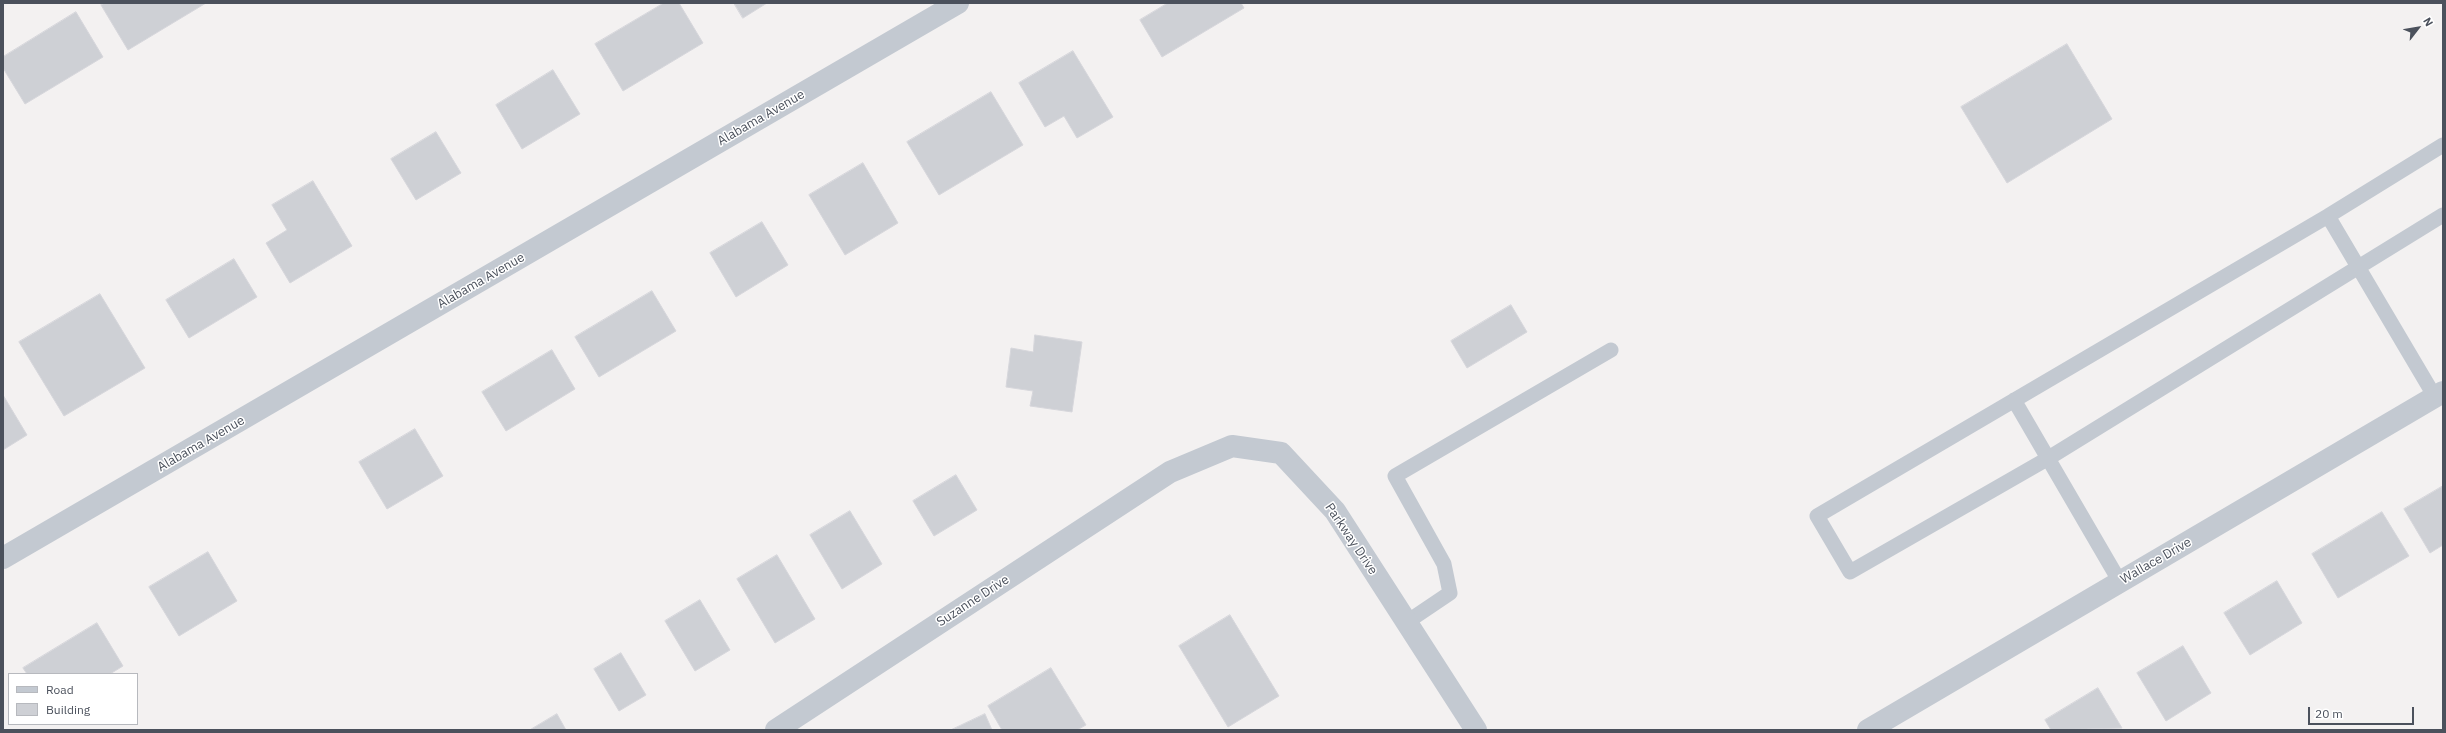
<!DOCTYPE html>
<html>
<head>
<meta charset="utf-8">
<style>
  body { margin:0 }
  #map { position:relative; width:2446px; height:733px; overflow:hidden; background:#f3f1f1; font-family:"IBM Plex Sans",sans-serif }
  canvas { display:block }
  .frame { position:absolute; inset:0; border:4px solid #4b515c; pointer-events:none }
  .legend { position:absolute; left:8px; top:673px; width:130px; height:52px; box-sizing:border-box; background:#fff; border:1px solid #b7b9be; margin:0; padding:5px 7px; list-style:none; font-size:12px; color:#4b515c }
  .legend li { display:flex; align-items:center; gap:8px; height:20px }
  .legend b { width:20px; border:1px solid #b7b9be }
  .north { position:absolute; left:2398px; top:8px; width:40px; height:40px; -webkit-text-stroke:3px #fff; paint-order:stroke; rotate:59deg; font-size:11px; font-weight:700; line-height:16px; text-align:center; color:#4b515c }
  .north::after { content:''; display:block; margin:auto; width:14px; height:18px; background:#4b515c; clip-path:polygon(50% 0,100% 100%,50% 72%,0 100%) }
  .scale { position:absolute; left:2308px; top:707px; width:106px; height:18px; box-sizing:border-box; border:2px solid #4b515c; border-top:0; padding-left:5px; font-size:12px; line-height:14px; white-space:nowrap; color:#4b515c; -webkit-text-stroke:3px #fff; paint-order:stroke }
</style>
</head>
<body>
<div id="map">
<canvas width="2446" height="733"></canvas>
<div class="frame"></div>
<ul class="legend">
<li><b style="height:5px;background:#c3c9d1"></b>Road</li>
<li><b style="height:11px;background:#ced0d5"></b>Building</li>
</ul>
<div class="north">N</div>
<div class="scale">20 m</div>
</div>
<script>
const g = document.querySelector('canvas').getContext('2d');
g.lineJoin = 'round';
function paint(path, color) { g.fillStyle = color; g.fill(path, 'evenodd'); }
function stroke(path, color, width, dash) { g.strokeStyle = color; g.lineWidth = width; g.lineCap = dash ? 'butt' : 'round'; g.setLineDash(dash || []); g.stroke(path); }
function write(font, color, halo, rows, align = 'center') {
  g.font = font + ' "IBM Plex Sans",sans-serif'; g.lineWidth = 3; g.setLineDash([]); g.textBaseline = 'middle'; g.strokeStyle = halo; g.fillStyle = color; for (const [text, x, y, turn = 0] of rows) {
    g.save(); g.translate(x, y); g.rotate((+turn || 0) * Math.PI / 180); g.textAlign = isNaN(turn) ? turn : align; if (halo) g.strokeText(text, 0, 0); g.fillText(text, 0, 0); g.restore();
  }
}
const building = new Path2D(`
  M105 3H206L128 50 101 5Z
  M664 3H679L703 43 623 91 595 44Z
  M734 3H767L743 18Z
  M1168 3H1241L1244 8 1162 57 1140 20Z
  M76 12 103 57 25 104 3 68V57Z
  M2067 44 2112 119 2007 183 1961 107Z
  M1073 51 1113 117 1077 138 1064 116 1045 127 1019 83Z
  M553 70 580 114 522 149 496 105Z
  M991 92 1023 145 939 195 907 142Z
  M436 132 461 173 416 200 391 159Z
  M863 163 898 223 845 255 809 195Z
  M313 181 352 246 290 283 266 243 287 230 272 205Z
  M762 222 788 265 736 297 710 253Z
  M234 259 257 297 189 338 166 300Z
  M652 291 676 331 599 377 575 337Z
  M100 294 145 368 64 416 19 342Z
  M1511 305 1527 332 1467 368 1451 341Z
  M1035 335 1082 342 1072 412 1030 406 1033 391 1006 387 1011 348 1033 352Z
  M552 350 575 389 506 431 482 392Z
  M3 395 27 435 3 450Z
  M415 429 443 476 387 509 359 462Z
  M956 475 977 510 934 536 913 501Z
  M2443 486V545L2430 553 2404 509Z
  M850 511 882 564 842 589 810 535Z
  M2382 512 2409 556 2338 598 2312 554Z
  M208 552 237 601 179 636 149 587Z
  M777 555 815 619 775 643 737 579Z
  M2277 581 2302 623 2250 655 2224 613Z
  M700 600 730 650 695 671 665 621Z
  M1230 615 1279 696 1228 727 1179 646Z
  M97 623 123 666 110 674H27L23 668Z
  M2183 646 2211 693 2166 721 2137 673Z
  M621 653 646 695 619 711 594 669Z
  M1051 668 1086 725 1077 730H1002L988 706Z
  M2098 688 2122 728 2051 730 2045 720Z
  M557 714 566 730H530Z
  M985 714 992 730H951Z`);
paint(building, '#ced0d5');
stroke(building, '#d6d6db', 1);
stroke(new Path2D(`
  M2443 145 2328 216 1817 516 1850 572 2047 459 2443 215
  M2328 216 2435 397
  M2014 400 2120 582
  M1407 622 1450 593 1444 564 1395 476 1611 350`), '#c3c9d1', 15);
stroke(new Path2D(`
  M3 558 958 3
  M776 730 1170 472 1232 446 1281 453 1335 511 1476 730
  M1868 730 2443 392`), '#c3c9d1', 22);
write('13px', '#4b515c', '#fff', [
  ["Alabama Avenue",761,118,-30],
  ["Alabama Avenue",481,281,-30],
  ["Alabama Avenue",201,444,-30],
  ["Parkway Drive",1351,539,56],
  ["Wallace Drive",2156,561,-30],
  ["Suzanne Drive",973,601,-33]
]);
</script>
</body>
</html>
